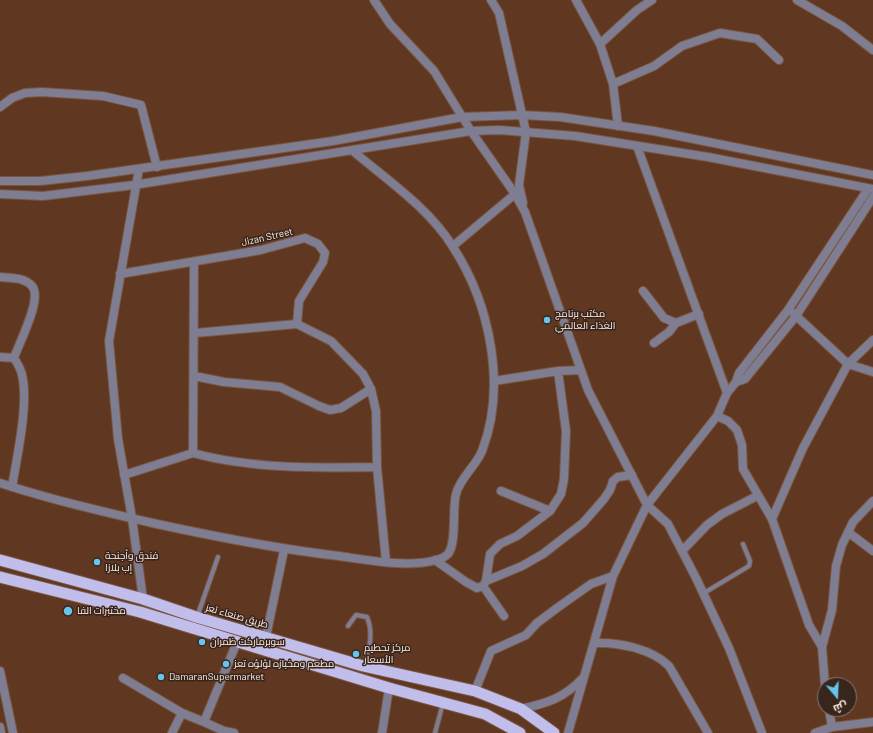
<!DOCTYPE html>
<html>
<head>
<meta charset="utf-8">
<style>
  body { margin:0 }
  #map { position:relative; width:873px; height:733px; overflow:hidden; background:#603821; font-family:Barlow,Cairo,sans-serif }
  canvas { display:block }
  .north { position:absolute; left:817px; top:677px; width:40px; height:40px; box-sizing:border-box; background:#38251b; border:1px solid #87756c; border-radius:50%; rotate:161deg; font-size:11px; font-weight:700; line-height:16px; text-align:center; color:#fdede5 }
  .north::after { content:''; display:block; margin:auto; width:14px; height:18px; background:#65c5ee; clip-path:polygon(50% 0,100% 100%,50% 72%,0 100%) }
</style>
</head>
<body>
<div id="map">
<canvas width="873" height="733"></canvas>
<div class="north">ش</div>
</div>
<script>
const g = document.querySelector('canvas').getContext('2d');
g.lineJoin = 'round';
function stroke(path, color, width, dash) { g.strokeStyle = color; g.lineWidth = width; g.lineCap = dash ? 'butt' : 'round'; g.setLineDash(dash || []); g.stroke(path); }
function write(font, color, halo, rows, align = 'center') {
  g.font = font + ' Barlow,Cairo,sans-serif'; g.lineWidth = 3; g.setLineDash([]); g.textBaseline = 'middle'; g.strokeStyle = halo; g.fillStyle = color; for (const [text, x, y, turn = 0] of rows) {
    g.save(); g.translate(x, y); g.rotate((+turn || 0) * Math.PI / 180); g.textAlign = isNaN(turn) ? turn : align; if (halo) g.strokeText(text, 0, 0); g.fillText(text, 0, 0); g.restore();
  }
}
const service = new Path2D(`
  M704 593 749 566 750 561 743 544
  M197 617 218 557
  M348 626 356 615 367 617C374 634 369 649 364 666
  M435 733 443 703`);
const minor = new Path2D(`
  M374 0 390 24 434 71 471 131 515 194 525 212 588 390 647 505 668 524 696 578 729 648 762 733
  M491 0 499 13 526 132 519 185 523 203
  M576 0 600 44 613 84 618 126
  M797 0 842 26 873 50
  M600 44 637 10 652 0
  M613 84 654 66 682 46 720 33 757 39 779 60
  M0 107 12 98 25 93 42 92 103 96 141 105 157 167
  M637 146 727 393
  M139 169 109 341 118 439 132 518 143 599
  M453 246 515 194
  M120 274 261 250 305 238 318 244 325 253 323 262 299 301 297 324 331 341 363 374 371 389 376 411 377 467 386 562
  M0 277C10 278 24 277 32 286 43 298 19 343 14 358 17 363 21 369 22 375 29 403 17 457 12 487
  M643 291 664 318 676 323
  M793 313 848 364 873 372
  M195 333 297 324
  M654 343 669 332 676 323 699 314
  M0 357 14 358
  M194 376 224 382 280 387 319 406 330 410 341 408 371 389
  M494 381 558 371 581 370
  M736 382 739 373 788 310 868 189
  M717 416 728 421 737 430 742 445 743 469 772 519 809 625 822 647
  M193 453C251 469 317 468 377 467
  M124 475 193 453 194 263
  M0 483C52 500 104 512 157 524 217 537 278 549 339 556 367 560 409 568 436 560 440 559 445 557 448 554 457 543 452 509 456 494 460 478 476 466 482 451 507 386 490 304 453 247 429 208 387 180 353 151
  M501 491 550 511
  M772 519 803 448 848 364 873 340
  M848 532 873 551
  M682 551 707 525 722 514 757 496
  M435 560 466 582 477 588 483 586 486 581 522 566 543 554 583 523 604 499 610 490 613 481 618 477 632 475
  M486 581 490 554 500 544 517 536 550 511 561 494 564 479 566 431 558 371
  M483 586 504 616
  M266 637 284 550
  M595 643C619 642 652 649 669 666L708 733
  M123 678 182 713 204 722
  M825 685 822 647 832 610 836 566 842 545 853 522 873 501
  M475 691 491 651 526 635 537 623 557 608 591 584 613 576
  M521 709C548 703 564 698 583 678
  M829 709 832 727
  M172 733 182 713
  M234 733 224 731 204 722 237 642
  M382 733 389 688
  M568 733 613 576 647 505 717 416 727 393 736 382 745 379 796 316 873 197
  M815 733 832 727 873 722`);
const tertiary = new Path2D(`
  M0 181H40L87 176 333 141 462 117 522 115 560 117 654 131 873 175
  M0 194 43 196 134 185 471 131 499 130 575 136 708 157 873 189
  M0 671 13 733
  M0 727 1 733`);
const trunk = new Path2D(`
  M0 560 143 599 196 617 363 666 475 691 521 709 554 733
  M0 577 140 612 389 688 485 714 520 733`);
stroke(service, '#795540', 6);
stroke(minor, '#795540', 10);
stroke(tertiary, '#795540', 10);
stroke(trunk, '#795540', 13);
stroke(service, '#7e7d91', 4);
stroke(minor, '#7e7d91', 8);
stroke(tertiary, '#7e7d91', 8);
stroke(trunk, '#c2beec', 11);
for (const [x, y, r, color] of [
  [547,320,4,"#65c5ee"],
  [97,562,4,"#65c5ee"],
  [68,611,5,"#65c5ee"],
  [202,642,4,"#65c5ee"],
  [356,654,4,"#65c5ee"],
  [226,664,4,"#65c5ee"],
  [161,677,4,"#65c5ee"]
]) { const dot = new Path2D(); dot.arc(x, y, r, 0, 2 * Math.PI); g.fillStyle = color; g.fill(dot); stroke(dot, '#38251b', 1.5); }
write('10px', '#fdede5', '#38251b', [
  ["Jizan Street",267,237,-13],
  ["طريق صنعاء تعز",237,616,16]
]);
write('10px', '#fdede5', '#38251b', [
  ["مكتب برنامج",555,314],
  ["الغذاء العالمي",555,326],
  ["فندق وأجنحة",105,556],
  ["إب بلازا",105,568],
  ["مختبرات الفا",77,611],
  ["سوبرماركت ظمران",210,642],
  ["مركز تحطيم",364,648],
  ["الأسعار",364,660],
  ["مطعم ومخبازه لؤلؤه تعز",234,664],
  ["DamaranSupermarket",169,677]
], 'left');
</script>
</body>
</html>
